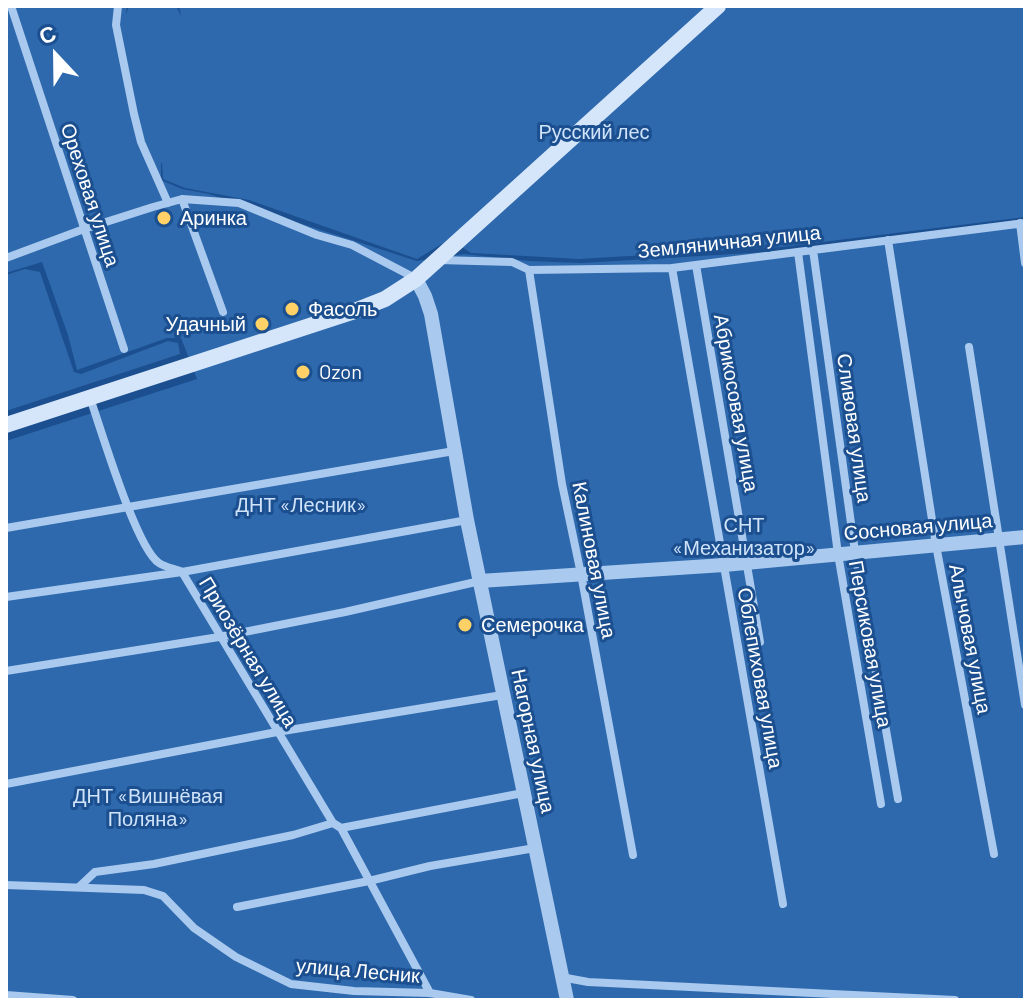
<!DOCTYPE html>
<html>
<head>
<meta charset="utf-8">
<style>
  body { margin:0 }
  #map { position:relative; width:1031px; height:1006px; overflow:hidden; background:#1b4f8f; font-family:Barlow,sans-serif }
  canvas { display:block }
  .frame { position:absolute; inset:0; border:8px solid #fff; pointer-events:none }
  .north { position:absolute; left:16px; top:16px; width:80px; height:80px; -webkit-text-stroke:6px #1b4f8f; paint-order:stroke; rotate:338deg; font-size:22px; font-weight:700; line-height:32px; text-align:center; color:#fff }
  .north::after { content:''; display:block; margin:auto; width:28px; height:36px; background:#fff; clip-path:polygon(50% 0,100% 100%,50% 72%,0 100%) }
</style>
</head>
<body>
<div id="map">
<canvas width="1031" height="1006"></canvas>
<div class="frame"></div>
<div class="north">С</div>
</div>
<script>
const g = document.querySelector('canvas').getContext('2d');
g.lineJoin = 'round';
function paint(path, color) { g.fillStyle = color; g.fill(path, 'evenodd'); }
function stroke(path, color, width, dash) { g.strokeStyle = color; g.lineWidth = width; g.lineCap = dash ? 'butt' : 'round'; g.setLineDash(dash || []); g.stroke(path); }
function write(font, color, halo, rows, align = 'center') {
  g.font = font + ' Barlow,sans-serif'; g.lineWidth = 6; g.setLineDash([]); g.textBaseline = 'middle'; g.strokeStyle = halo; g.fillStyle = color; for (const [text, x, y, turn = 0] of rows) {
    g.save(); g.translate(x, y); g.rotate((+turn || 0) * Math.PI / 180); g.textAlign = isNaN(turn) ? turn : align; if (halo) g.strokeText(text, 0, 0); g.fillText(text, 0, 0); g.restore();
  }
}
paint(new Path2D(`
  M6 6H127L126 15 129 6H176L181 16 179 6H1025V217L782 247 579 259 471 253 450 239 417 259 249 200 185 188 163 179 162 163H161V180L182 189 209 194 417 261 464 254 529 261 581 263 785 251 1025 219V1000H6V441L197 379 181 338H167L77 370 68 335 42 262 6 273Z
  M25 269 40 272 74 372 81 374 168 341 178 343 180 354 6 411V275Z`), '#2e69ad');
stroke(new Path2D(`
  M11 6 124 349
  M118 6 116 25 134 114 141 142 168 203
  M182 199 223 312
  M1020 223 1025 263
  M888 240 936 545 994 854
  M813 250 855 552 898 799
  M798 252 838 554 881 804
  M6 258 84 229 153 207 182 199 239 203 317 235 352 245 415 278
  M438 260 512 262 529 270 672 268 1025 223
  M696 265 760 642
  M672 268 783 904
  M529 270 562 484 581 574 633 855
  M969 347 1025 705
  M90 398C101 429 136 548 159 563 165 567 175 569 182 572L333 823 341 828 430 993
  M6 528 454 451
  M6 597 182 572 467 520
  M6 671 219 637 345 612 480 581
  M6 784 277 732 502 695
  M341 828 523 793
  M6 885 144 890 163 896 194 928 236 957 291 984 354 991 430 993 471 1000
  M79 887 95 872 154 864 293 835 333 823
  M237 907 369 881 430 866 535 848
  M561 977 588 982 955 1000
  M6 995 73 1000`), '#a9c9ee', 8);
stroke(new Path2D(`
  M416 279 425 296 431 314 467 520 567 1000
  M480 581 724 565 1025 537`), '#a9c9ee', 14);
stroke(new Path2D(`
  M6 425 352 312 385 299 416 279 718 6`), '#d6e6fa', 16);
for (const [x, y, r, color] of [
  [164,218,8,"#ffd166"],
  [292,309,8,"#ffd166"],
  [262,324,8,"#ffd166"],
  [303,372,8,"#ffd166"],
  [465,625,8,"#ffd166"]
]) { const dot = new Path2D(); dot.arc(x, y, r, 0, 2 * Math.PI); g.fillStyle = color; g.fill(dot); stroke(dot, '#1b4f8f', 3); }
write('20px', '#cfe3fa', '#1b4f8f', [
  ["Русский лес",594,132],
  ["ДНТ «Лесник»",301,505],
  ["СНТ",744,525],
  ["«Механизатор»",744,548],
  ["ДНТ «Вишнёвая",148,796],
  ["Поляна»",148,819]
]);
write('20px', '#fff', '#1b4f8f', [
  ["Ореховая улица",90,195,72],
  ["Земляничная улица",729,242,-6],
  ["Абрикосовая улица",736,403,80],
  ["Сливовая улица",854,428,82],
  ["Сосновая улица",918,527,-5],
  ["Калиновая улица",594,560,79],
  ["Алычовая улица",970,639,79],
  ["Персиковая улица",870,644,80],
  ["Приозёрная улица",248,652,59],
  ["Облепиховая улица",760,678,80],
  ["Нагорная улица",533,741,78],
  ["улица Лесник",358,971,5]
]);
write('20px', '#fff', '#1b4f8f', [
  ["Аринка",180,218],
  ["Фасоль",308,309],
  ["Удачный",246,324,"right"],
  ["Ozon",319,372],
  ["Семерочка",481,625]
], 'left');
</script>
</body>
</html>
